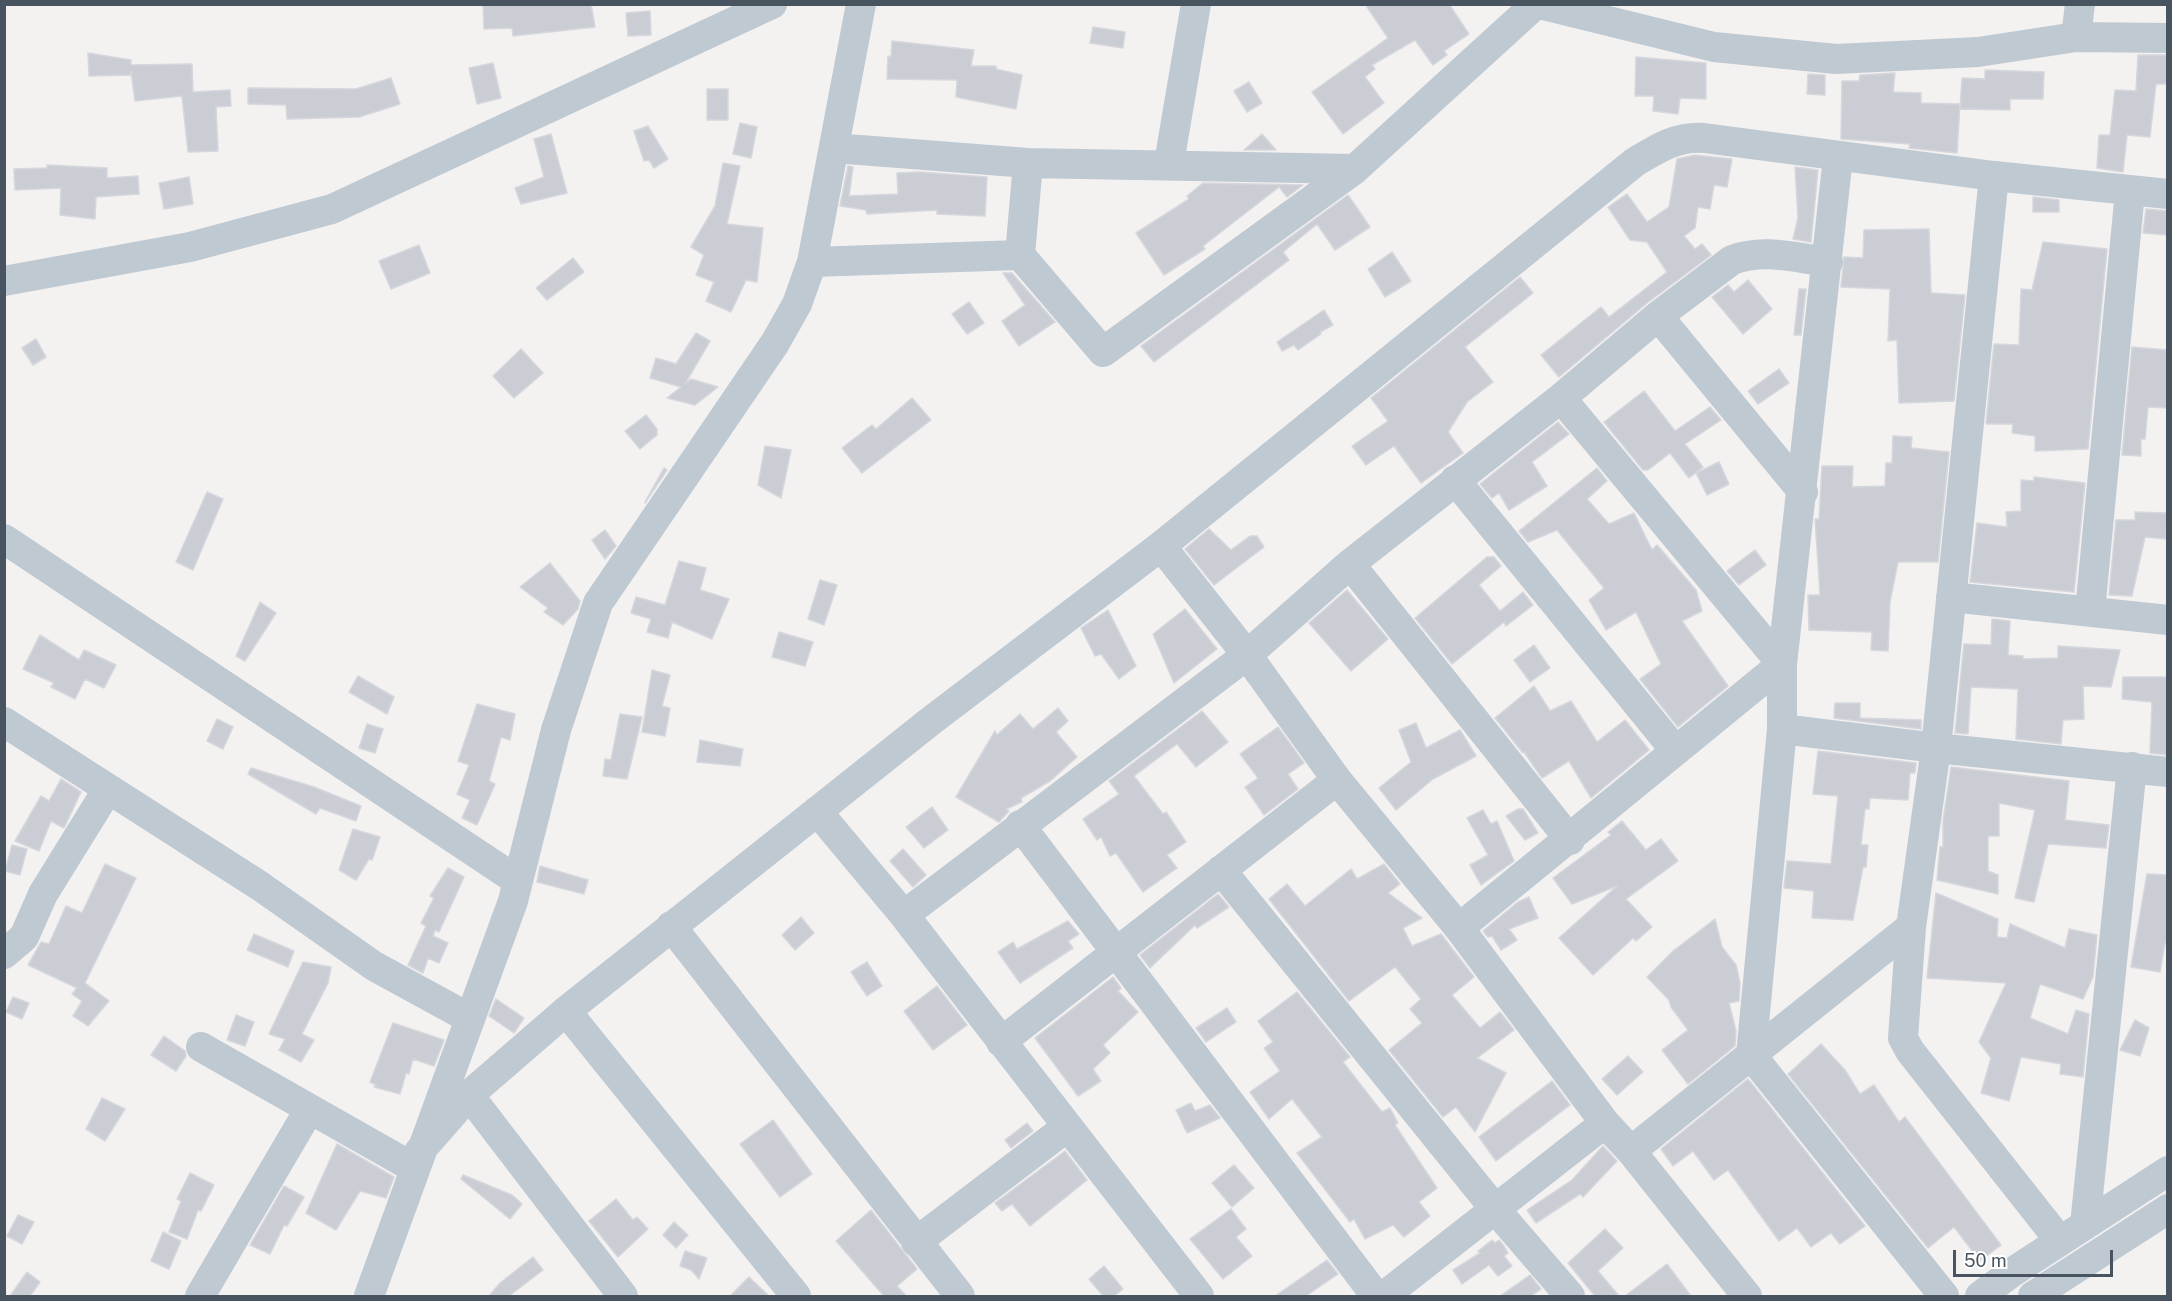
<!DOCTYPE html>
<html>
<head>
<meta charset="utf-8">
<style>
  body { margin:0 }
  #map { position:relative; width:2172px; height:1301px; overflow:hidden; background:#f4f1f1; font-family:"Public Sans",sans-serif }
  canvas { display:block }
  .frame { position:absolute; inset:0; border:6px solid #485460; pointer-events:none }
  .scale { position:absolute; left:1953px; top:1250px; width:160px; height:27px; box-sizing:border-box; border:3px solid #485460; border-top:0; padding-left:8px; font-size:18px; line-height:21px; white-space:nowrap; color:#485460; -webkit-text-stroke:4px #fff; paint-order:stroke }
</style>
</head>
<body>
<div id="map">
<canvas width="2172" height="1301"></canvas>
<div class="frame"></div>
<div class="scale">50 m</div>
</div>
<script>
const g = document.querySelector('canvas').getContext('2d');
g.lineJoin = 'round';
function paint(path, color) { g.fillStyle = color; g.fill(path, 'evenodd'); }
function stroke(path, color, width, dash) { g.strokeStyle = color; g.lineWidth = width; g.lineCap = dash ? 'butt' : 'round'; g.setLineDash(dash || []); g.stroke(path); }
const building = new Path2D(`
  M483 4H591L595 27 513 36 512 28 484 29Z
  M1365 4H1449L1469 34 1444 51 1447 55 1433 65 1415 40 1372 65 1375 69 1365 77 1384 103 1343 134 1312 92 1388 38Z
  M650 11 651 35 628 36 626 13Z
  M1093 27 1125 32 1123 48 1090 43Z
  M892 41 974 50 971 66H996V69L1022 75 1016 109 956 97 957 80 887 79 888 56 891 57Z
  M88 53 131 60V65L192 64 193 92 230 90 231 106 216 107 218 151 188 152 182 96 135 101 131 71V75L89 76Z
  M2138 55H2168L2167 84H2156L2150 137 2127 135 2123 172 2097 168 2099 135H2110L2115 90 2136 91Z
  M1636 57 1706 63V99L1680 98 1678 114 1653 111 1654 96H1635Z
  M493 63 501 98 477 104 469 68Z
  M1985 70 2044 72 2043 99H2010V110L1960 109 1962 78 1985 79Z
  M1895 73 1893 92 1921 93V103L1960 104 1957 153 1909 148 1910 144 1841 139 1842 81H1859L1860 75Z
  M1808 74 1825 75V95L1807 94Z
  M391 78 400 104 359 117 287 119 286 105 248 104V88L356 89Z
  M1249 82 1262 103 1247 112 1234 91Z
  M707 89H728V120H707Z
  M740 123 757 127 751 158 733 154Z
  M648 126 668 159 654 168 649 160 644 161 634 131Z
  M551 134 567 193 521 204 515 188 544 177 534 139Z
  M1262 134 1276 150H1244Z
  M1695 155 1732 159 1727 187 1714 185 1710 209 1698 207 1695 228 1684 236 1695 249 1702 244 1711 255 1647 303 1559 377 1541 355 1601 307 1609 317 1667 272 1647 242 1630 240 1608 207 1627 194 1647 222 1669 207 1677 159Z
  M723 163 740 166 727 224 763 228 757 282 746 280 731 312 706 301 714 282 696 275 704 255 691 247 715 206Z
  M47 165 107 168V178L138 176 139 194 96 197 95 219 60 215 61 188 15 190 14 169 47 168Z
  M848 166 853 167 849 196 898 194 897 173 919 172 987 177 985 216 937 214V210L867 214 866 210 840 206Z
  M1795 167 1818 170 1811 242 1793 239 1798 218Z
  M189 177 193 204 164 209 159 183Z
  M1203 183 1303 185 1287 197 1279 187 1203 246 1205 249 1164 275 1136 233 1189 199 1187 196Z
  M1348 195 1370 227 1335 250 1317 224 1283 252 1289 260 1154 362 1141 346Z
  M2033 197 2059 200V212H2033Z
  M2146 209 2168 211V235L2143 233Z
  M1929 229 1931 293 1965 295 1954 401 1899 403 1897 340 1888 341 1890 289 1841 287 1844 257 1863 258 1864 230Z
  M2043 242 2107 249 2088 449 2035 451V436L2012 433 2013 424H1986L1994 344 2019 345 2021 289 2032 290Z
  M419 245 430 273 391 289 379 261Z
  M1392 252 1411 281 1385 297 1368 269Z
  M573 258 584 272 547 300 536 288Z
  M1003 273H1012L1055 322 1019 346 1002 321 1025 305Z
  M1520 277 1533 293 1465 347 1493 382 1467 402 1448 432 1463 453 1421 483 1394 446 1366 465 1352 446 1388 421 1371 398Z
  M1748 280 1772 309 1743 334 1712 297 1728 285 1734 292Z
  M1799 289H1806L1801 335H1794Z
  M969 302 984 323 967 334 952 314Z
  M1324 310 1333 325 1320 332 1321 334 1298 350 1294 345 1282 351 1277 342Z
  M696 333 710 341 685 384 691 379 718 387 695 405 667 398 681 387 650 378 656 358 676 364Z
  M36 339 46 357 33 365 22 348Z
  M2132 347 2168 350V408L2148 407 2145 439H2141V456L2122 455Z
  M521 349 543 373 514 398 493 376Z
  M1779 369 1789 383 1758 404 1748 391Z
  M1644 391 1675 431 1710 407 1721 420 1685 444 1703 467 1689 478 1670 453 1648 470H1643L1604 422Z
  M912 398 931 420 862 473 842 448 872 425 876 429Z
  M646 415 657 429V435L640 449 625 431Z
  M1558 422 1569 434 1532 462 1547 486 1509 510 1499 493 1492 498 1480 484Z
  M1893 436 1912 437 1911 448 1949 452 1938 562H1898L1890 602 1888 651 1871 650 1872 632 1809 630 1808 595H1820L1815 519H1819L1822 466H1853L1852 487 1885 486 1886 463H1892Z
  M765 446 791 450 781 498 758 485Z
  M1719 462 1729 484 1707 495 1696 473Z
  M664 468 667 470 645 503V502Z
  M1597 468 1607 481 1587 499 1609 524 1634 513 1652 550 1657 545 1696 590 1702 611 1682 621 1728 686 1678 727 1640 679 1661 664 1636 612 1606 630 1589 600 1604 588 1557 530 1528 542 1519 531Z
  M2034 477 2085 483 2074 592 1970 582 1977 523 2007 527 2006 512 2021 511V480L2034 481Z
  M207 492 223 499 193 570 176 562Z
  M2135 512 2167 513 2166 539 2145 537 2132 596 2109 595 2116 520H2135Z
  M1209 529 1231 550 1250 536H1257L1264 547 1214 585 1185 549Z
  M605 530 616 546 605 559 592 540Z
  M1755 550 1766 565 1739 585 1727 571Z
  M1487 557H1494L1501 566 1479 585 1500 611 1523 592 1533 605 1506 626 1504 622 1452 664 1415 618Z
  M679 561 706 568 700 590 729 599 712 639 672 622 668 638 647 632 651 619 631 613 636 597 665 605Z
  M550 563 580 601 578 609 563 625 544 612 548 608 520 587Z
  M820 580 837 585 824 625 808 619Z
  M1347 590 1388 639 1351 671 1309 623Z
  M260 602 276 613 245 661 236 656Z
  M1185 609 1217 649 1174 683 1153 634Z
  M1108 610 1136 666 1119 679 1101 654 1095 656 1081 628Z
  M1992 619 2010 621 2008 655 2023 656V659L2058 658V646L2120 650 2111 687 2083 686 2084 719 2063 720 2061 744 2016 739 2018 689 1971 687 1968 734 1955 733 1964 644 1991 645Z
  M779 632 813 642 805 666 772 657Z
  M40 635 79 660 84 650 116 665 104 688 85 679 75 699 51 687 54 683 23 669Z
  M1534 645 1550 668 1530 682 1514 660Z
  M652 670 670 675 662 706 670 708 665 736 642 732Z
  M358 676 394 697 387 714 349 692Z
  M2123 677H2168V755L2150 753 2152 702 2122 699Z
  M1534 686 1550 711 1571 701 1597 742 1625 720 1649 750 1591 798 1569 761 1542 778 1524 752 1523 753 1495 718Z
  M1835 703H1860V718L1921 720V729L1834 718Z
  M477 704 515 714 510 740 501 737 489 781 495 784 477 825 462 818 470 800 457 794 469 765 458 761Z
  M1058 708 1068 721 1056 732 1077 757 1050 781 1021 798 1022 802 1006 809 1009 811 999 822 956 797 995 731 997 735 1020 714 1033 729Z
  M1202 711 1228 742 1196 767 1177 744 1134 776 1163 814 1166 812 1186 842 1167 855 1177 868 1143 892 1116 853 1110 856 1101 837 1097 840 1083 819 1119 794 1109 781Z
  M620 714 642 717 627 779 603 776 605 759 611 760Z
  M217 719 233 727 223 749 207 741Z
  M1416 723 1426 748 1460 730 1476 756 1433 779 1396 810 1379 788 1411 762 1399 730Z
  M367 724 383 729 375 753 359 748Z
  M1278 727 1304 763 1288 774 1298 789 1264 815 1245 787 1258 778 1240 754Z
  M700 740 743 749 740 766 697 762Z
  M1818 751 1916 763 1915 773H1910L1908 800 1870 798 1869 809H1865L1861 845H1868L1866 867H1863L1853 920 1812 918 1814 891 1784 888 1787 861 1831 864 1838 796 1813 794Z
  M1951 767 2069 781 2065 820 2109 825 2106 848 2048 844 2034 902 2015 898 2035 810 1999 803V836H1988V871L1998 875V894L1937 880 1940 847H1943V821Z
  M251 768 314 787 361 806 356 821 320 808 316 814 248 774Z
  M61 779 81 792 64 828 51 821 39 851 15 841 41 796 49 801Z
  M932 807 948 830 924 848 906 827Z
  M1518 809H1523L1538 833 1525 840 1506 816Z
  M1483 810 1491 824 1497 821 1514 861 1481 885 1470 865 1488 855 1467 818Z
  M1622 821 1646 850 1661 839 1678 861 1626 899 1652 927 1636 941 1633 938 1593 975 1559 938 1617 886 1572 904 1553 878 1611 835 1608 832Z
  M353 829 380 837 372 860 369 859 356 880 339 870Z
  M12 845 27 849 20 875 5 871Z
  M903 849 926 875 913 887 890 861Z
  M105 864 136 878 85 983 109 1001 88 1026 73 1016 82 1001 72 994 77 988 28 965 41 942 49 944 66 906 82 913Z
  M1384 864 1400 884 1388 893 1422 918 1403 928 1412 946 1441 934 1474 977 1452 995 1480 1028 1500 1012 1514 1030 1477 1058 1506 1073 1475 1132 1456 1107 1443 1117 1389 1050 1422 1023 1410 1009 1421 999 1395 967 1349 1001 1269 899 1287 884 1305 906 1351 869 1357 879Z
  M540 866 588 880 584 894 537 882Z
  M448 868 464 877 439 932 435 930 433 936 448 943 439 963 428 958 423 973 408 965 426 926 421 923 434 898 430 896Z
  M2147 874 2168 875V943H2165L2160 972 2131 967Z
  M1936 893 1998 919 1997 937 2007 938 2010 924 2065 948 2069 929 2097 935 2093 977 2083 999 2040 984 2030 1018 2068 1034 2076 1010 2089 1014 2083 1077 2060 1074 2061 1064 2021 1057 2009 1101 1981 1093 1991 1058 1979 1042 2006 983 1927 978Z
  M1218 894 1229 907 1197 928 1195 925 1150 968 1140 955Z
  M1529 897 1538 918 1509 929 1517 940 1501 950 1492 936 1488 937 1483 931 1518 902Z
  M801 917 814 933 795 950 782 935Z
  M1715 919 1722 947 1736 965 1740 983 1739 1001 1729 1003 1736 1031 1735 1046 1688 1084 1662 1050 1688 1030 1671 1007 1669 1000 1647 977 1673 951Z
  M1068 921 1079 934 1068 941 1073 948 1020 983 998 952 1013 942 1017 949Z
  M254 934 294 951 288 967 247 950Z
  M303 962 331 967 328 983 302 1034 314 1040 301 1062 279 1050 285 1039 269 1034Z
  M867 962 882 986 867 996 851 972Z
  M1113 977 1121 988 1118 991 1138 1012 1103 1045 1110 1053 1093 1069 1101 1081 1078 1096 1035 1038Z
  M937 986 967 1025 933 1050 904 1011Z
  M1297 992 1350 1057 1343 1062 1382 1112 1390 1108 1398 1123 1395 1125 1437 1188 1419 1202 1430 1216 1404 1237 1393 1225 1365 1239 1354 1219 1350 1222 1297 1153 1322 1137 1292 1099 1269 1119 1250 1092 1280 1071 1264 1048 1273 1042 1258 1021Z
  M13 997 29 1003 22 1019 6 1012Z
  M496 999 524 1018 514 1033 489 1016Z
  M1227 1008 1236 1022 1206 1042 1196 1028Z
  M236 1015 254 1022 245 1046 227 1040Z
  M2135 1020 2149 1028 2140 1056 2120 1050Z
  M393 1023 444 1040 434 1066 413 1059 409 1074 406 1073 400 1094 374 1087 376 1085 370 1082Z
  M164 1036 185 1051 186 1056 176 1071 151 1055Z
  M1821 1044 1845 1070 1860 1094 1874 1085 1899 1122 1905 1117 2001 1245 1980 1261 1954 1227 1928 1248 1788 1074Z
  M1628 1056 1643 1072 1617 1095 1602 1079Z
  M1748 1079 1865 1226 1840 1244 1831 1233 1811 1247 1797 1228 1779 1241 1728 1170 1714 1180 1693 1151 1673 1166 1661 1149Z
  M1552 1081 1570 1105 1496 1161 1479 1137Z
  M102 1098 125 1109 105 1141 86 1129Z
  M1191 1103 1195 1111 1210 1105 1220 1118 1187 1133 1176 1110Z
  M773 1120 812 1174 780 1197 740 1144Z
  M1027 1123 1033 1131 1011 1148 1005 1140Z
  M337 1144 394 1177 386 1198 360 1191 336 1230 306 1213Z
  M1603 1146 1617 1161 1583 1197 1580 1194 1536 1223 1527 1210 1572 1180Z
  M1065 1151 1087 1180 1030 1226 1012 1204 1002 1211 995 1203Z
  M1234 1165 1254 1188 1232 1207 1212 1183Z
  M190 1173 214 1185 201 1211 198 1210 187 1239 169 1232 181 1201 177 1199Z
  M463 1175 512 1195 522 1204 510 1219 461 1179Z
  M284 1186 304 1197 287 1226 284 1225 270 1254 250 1245Z
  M616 1199 633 1220 637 1217 648 1229 618 1257 589 1221Z
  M1231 1209 1246 1229 1236 1237 1252 1256 1223 1279 1190 1239Z
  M871 1210 917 1269 897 1286 906 1296H884L836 1241Z
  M18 1215 34 1222 22 1244 7 1236Z
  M674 1222 688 1235 676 1248 663 1235Z
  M1605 1229 1623 1248 1598 1271 1619 1296H1595L1568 1263Z
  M163 1232 181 1241 169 1269 151 1261Z
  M1492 1240 1495 1243 1499 1240 1504 1246 1508 1253 1504 1256 1512 1266 1498 1276 1489 1265 1462 1284 1453 1270 1480 1253 1478 1251Z
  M685 1251 707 1258 699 1279 691 1270 680 1266Z
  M533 1257 543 1270 509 1296H489L500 1283Z
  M1327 1260 1338 1274 1306 1296H1275Z
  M1667 1264 1691 1296H1625L1663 1267Z
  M1104 1266 1123 1289 1114 1296H1103L1089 1279Z
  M27 1272 40 1282 30 1296H10Z
  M1530 1275 1541 1289 1531 1296H1500Z
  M749 1277 769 1296H730Z`);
paint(building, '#cbcdd4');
stroke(building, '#d5d7dd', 1.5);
stroke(new Path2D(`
  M1539 4 1714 47 1836 59 1978 52 2076 37 2168 38
  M2076 37 2080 4
  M834 148 1028 163 1355 169
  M1838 157 1782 664V729L1751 1055 1944 1296
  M1028 163 1020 255 1103 352 1355 169 1536 4
  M1169 163 1196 4
  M1994 176 1936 748 1911 927 1903 1038 1910 1051 2060 1241
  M812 262 1020 255
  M4 281 190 247 332 209 772 4
  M1658 316 1803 492
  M1455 480 1675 750
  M4 539 518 881
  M1161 546 1247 655 1337 780 1459 928 1605 1123 1631 1151 1747 1296
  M1350 564 1570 840
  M1951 597 2168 620
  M2090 611 2130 191
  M4 722 260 886 374 966 469 1018
  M1782 729 1936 748 2168 772
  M817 811 904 915 1199 1296
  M1020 825 1376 1296
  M1221 870 1495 1209 1570 1296
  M904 915 1247 655 1350 564 1561 398 1658 316 1732 260C1764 248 1796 258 1828 262
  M671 926 960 1296
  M1459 928 1782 664 1561 398
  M4 954 24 937 43 894 108 789
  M566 1011 796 1296
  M1001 1042 1337 780
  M201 1047 414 1168
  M469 1095 623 1296
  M1631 1151 1911 927
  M419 1152 469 1095 566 1011 932 720 1161 546 1635 162C1658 148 1677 136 1704 138L1994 176 2168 194
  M2085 1225 2132 767
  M916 1242 1067 1127
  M200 1296 309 1110
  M369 1296 513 901 556 730 598 603 775 343 797 304 812 262 861 4
  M1384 1296 1605 1123
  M1980 1296 2011 1273 2168 1171
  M2033 1296 2168 1209`), '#bfc9d1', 30);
</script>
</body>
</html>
